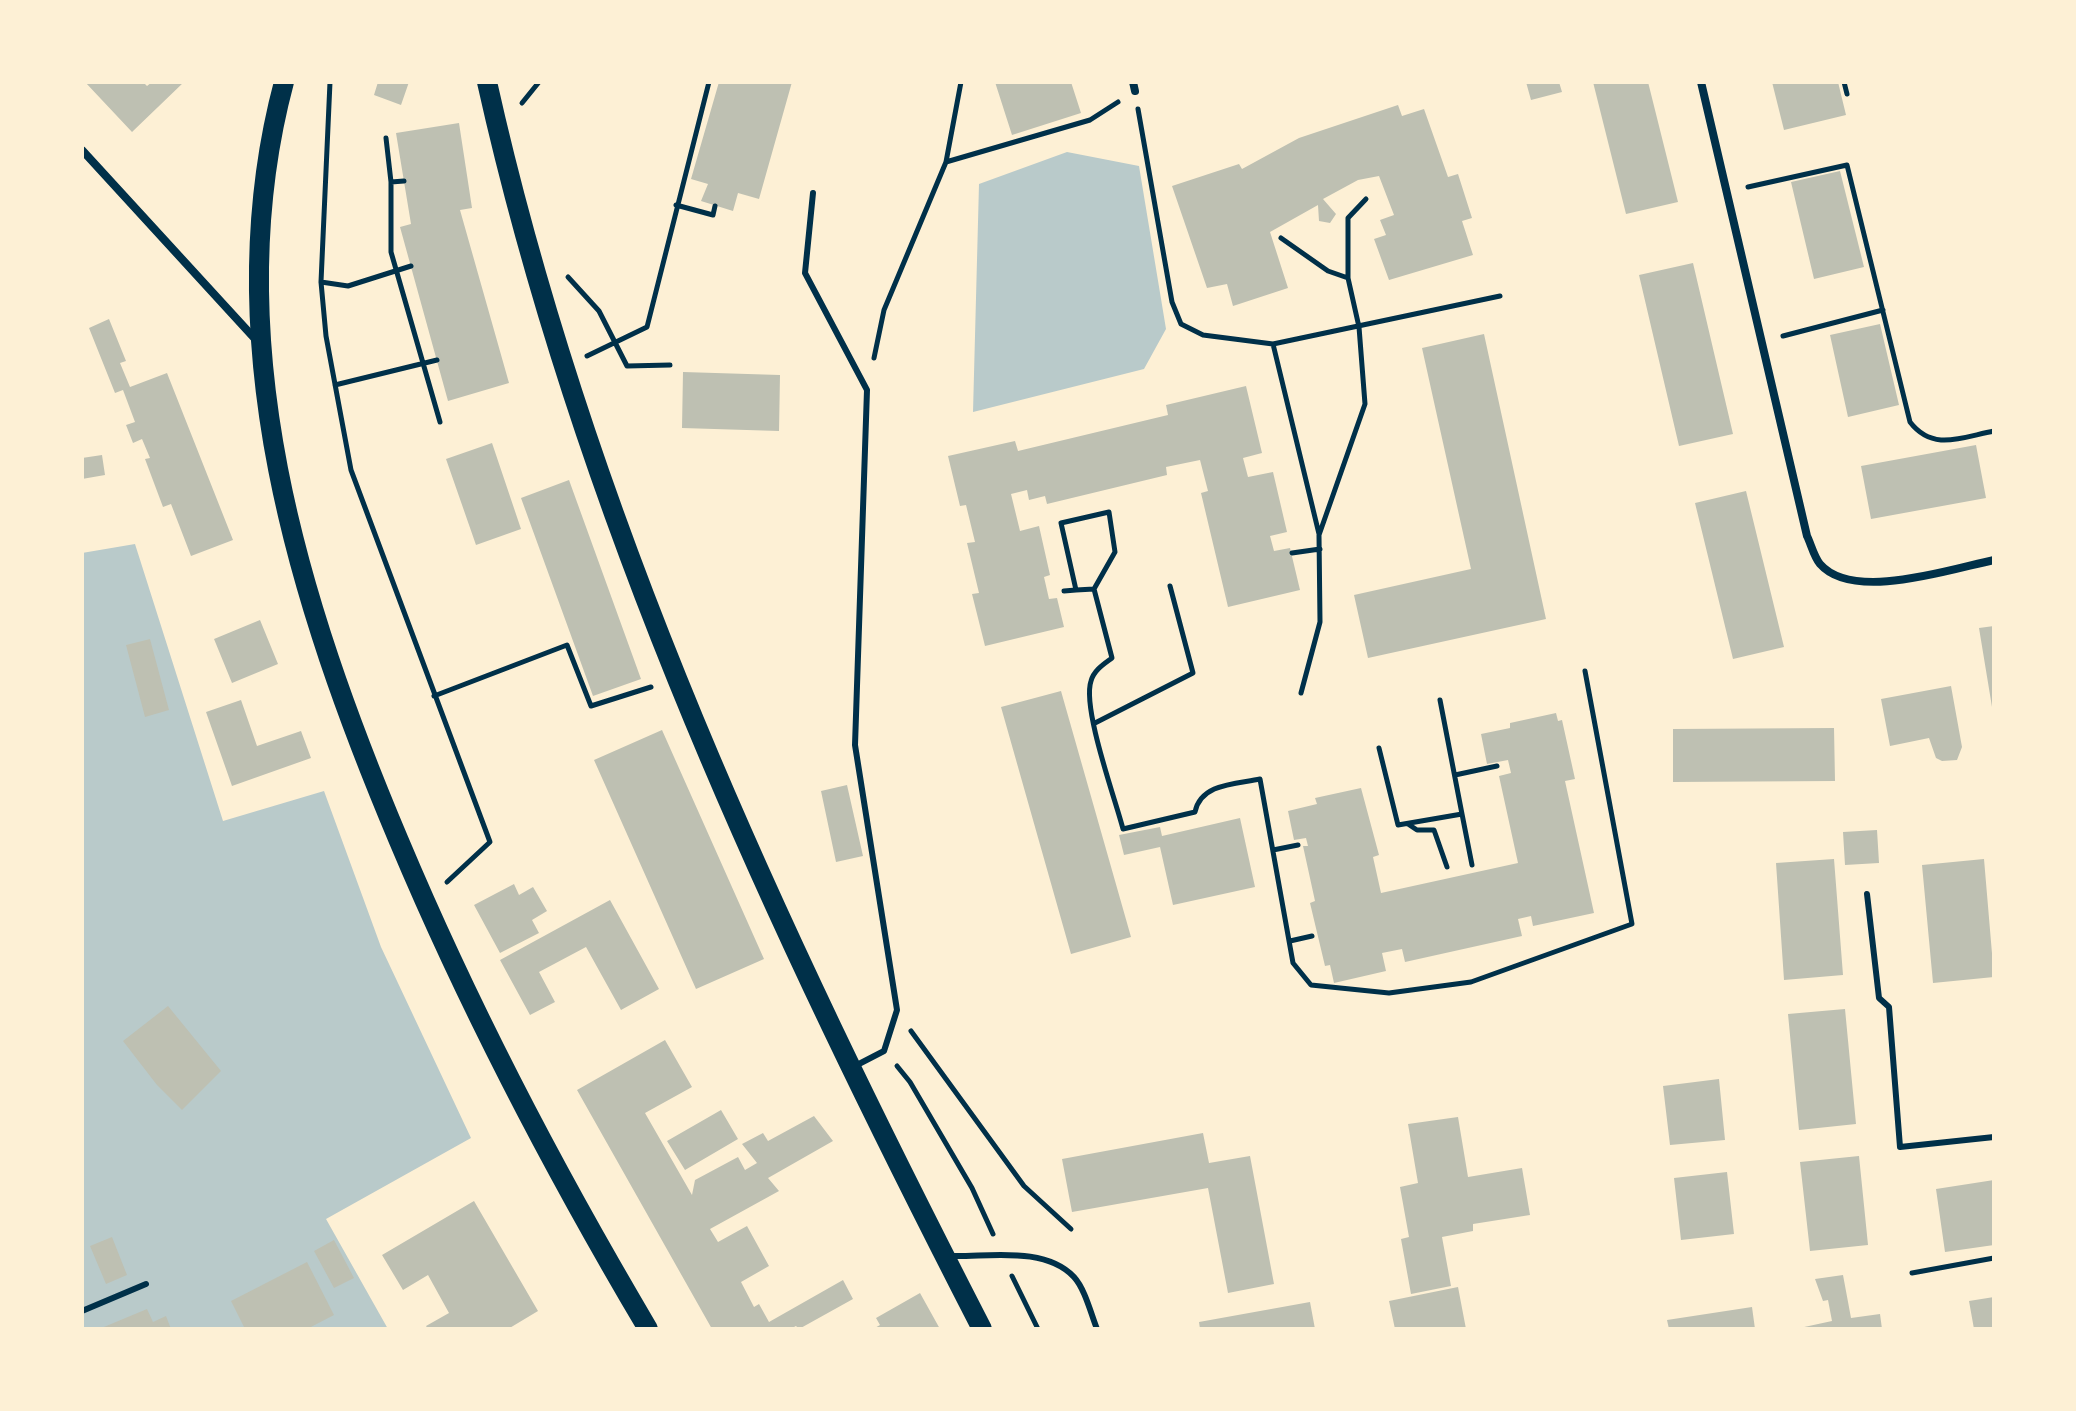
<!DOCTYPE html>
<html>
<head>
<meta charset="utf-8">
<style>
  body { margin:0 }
  #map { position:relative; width:2076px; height:1411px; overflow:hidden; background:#fdf0d5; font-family:Bitter,serif }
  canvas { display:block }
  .frame { position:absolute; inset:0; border:84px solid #fdf0d5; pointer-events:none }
</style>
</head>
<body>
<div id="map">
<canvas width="2076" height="1411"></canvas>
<div class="frame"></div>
</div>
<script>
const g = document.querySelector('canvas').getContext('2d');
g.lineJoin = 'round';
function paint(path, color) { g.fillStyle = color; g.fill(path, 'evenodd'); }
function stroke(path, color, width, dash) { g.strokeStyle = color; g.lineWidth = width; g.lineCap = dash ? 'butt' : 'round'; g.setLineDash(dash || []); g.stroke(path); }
paint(new Path2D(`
  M1067 152 1139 166 1166 329 1144 369 973 412 979 184Z
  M135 544 223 821 324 791 381 947 471 1138 326 1219 388 1329H82V553Z`), '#b9caca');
paint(new Path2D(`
  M85 82H143L147 86 152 82H184L132 132Z
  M378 82H409L401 105 374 95Z
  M719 82H792L759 199 738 193 733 211 701 201 708 184 691 179Z
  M995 82H1071L1081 113 1012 135Z
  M1526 82H1559L1562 92 1531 100Z
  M1593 82H1648L1678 202 1626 214Z
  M1772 82H1838L1846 115 1784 130Z
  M1398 105 1402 116 1424 109 1448 177 1458 174 1472 218 1462 221 1473 255 1389 280 1374 239 1386 235 1380 220 1394 215 1379 176 1358 180 1323 199 1336 214 1330 223 1319 221 1318 205 1270 232 1288 288 1233 306 1227 284 1207 288 1172 186 1239 164 1242 169 1299 138Z
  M459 123 472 208 460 210 509 383 448 401 400 227 411 224 396 133Z
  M1840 171 1864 267 1814 279 1791 182Z
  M1693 263 1733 434 1679 446 1639 275Z
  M109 319 126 361 120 363 130 387 167 373 233 540 191 556 171 504 163 507 145 459 150 458 142 439 133 443 126 425 135 422 123 390 115 393 89 328Z
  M1880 324 1899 405 1848 417 1830 335Z
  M1484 334 1546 619 1368 658 1354 595 1471 569 1422 348Z
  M683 372 780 375 779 431 682 428Z
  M1246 386 1262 453 1243 458 1248 477 1273 472 1287 532 1270 536 1274 551 1290 548 1300 590 1228 607 1201 493 1208 491 1200 460 1166 467 1167 475 1047 504 1045 496 1029 500 1027 490 1011 494 1020 531 1039 526 1050 575 1044 577 1049 599 1057 598 1064 627 985 646 972 594 979 593 967 543 975 542 966 505 960 506 948 456 1015 441 1018 451 1168 415 1166 405Z
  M492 443 521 529 476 545 446 459Z
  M1976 445 1986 498 1871 519 1861 466Z
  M102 455 105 475 82 479V458Z
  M569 480 641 679 593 696 521 498Z
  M1746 491 1784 647 1733 659 1695 503Z
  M260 620 278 664 232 683 214 639Z
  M1994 626V707H1992L1979 628Z
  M150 639 169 710 145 717 126 645Z
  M1951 686 1962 747 1957 760 1942 761 1936 758 1929 738 1890 746 1881 699Z
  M1061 691 1131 937 1071 954 1001 707Z
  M241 700 257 746 301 731 311 758 232 786 206 712Z
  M1556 713 1558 721 1562 720 1575 779 1565 781 1594 913 1533 926 1531 916 1518 919 1522 936 1405 962 1402 949 1382 953 1386 971 1334 983 1330 965 1325 966 1310 903 1315 901 1303 846H1308L1306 838 1294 840 1288 811 1317 804 1315 798 1361 788 1379 855 1373 857 1381 893 1518 863 1499 776 1511 773 1508 760 1487 764 1481 734 1510 728V723Z
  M1834 728 1835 781 1673 782V729Z
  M662 730 764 959 696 989 594 760Z
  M847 785 863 856 836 862 821 791Z
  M1240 818 1255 887 1173 905 1160 847 1124 855 1119 835 1160 827 1162 836Z
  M1877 830 1879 863 1845 865 1843 832Z
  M1834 859 1843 975 1784 980 1776 863Z
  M1984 859 1994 977 1933 983 1922 865Z
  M514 884 519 895 533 887 547 911 532 920 539 933 500 953 474 905Z
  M610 900 659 989 621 1010 586 947 539 972 555 1002 530 1015 500 960Z
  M168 1006 221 1071 182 1110 157 1085 123 1041Z
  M1845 1009 1856 1124 1799 1130 1788 1014Z
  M665 1040 692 1087 645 1113 692 1195 695 1180 738 1157 745 1170 757 1163 742 1144 763 1133 768 1141 814 1116 833 1141 768 1178 779 1191 710 1229 718 1242 747 1226 769 1266 741 1282 754 1307 759 1304 769 1322 843 1280 853 1299 799 1329 796 1326 790 1329H712L577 1090Z
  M1719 1079 1725 1140 1670 1145 1663 1086Z
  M721 1110 738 1139 685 1170 667 1141Z
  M1458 1117 1468 1177 1522 1168 1530 1215 1473 1224V1231L1442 1237 1451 1286 1411 1294 1401 1239 1409 1237 1400 1187 1418 1183 1408 1124Z
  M1203 1133 1209 1163 1250 1156 1274 1284 1228 1293 1208 1188 1072 1212 1062 1159Z
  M1859 1156 1868 1245 1810 1251 1800 1162Z
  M1727 1172 1734 1234 1681 1240 1674 1178Z
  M1994 1180V1245L1945 1252 1936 1189Z
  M474 1201 538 1311 508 1329H428L426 1326 449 1313 428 1275 403 1290 382 1255Z
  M112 1237 127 1275 106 1284 90 1246Z
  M334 1240 354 1278 334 1288 314 1251Z
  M307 1262 334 1315 307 1329H245L231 1301Z
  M1843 1275 1851 1318 1880 1314 1882 1329H1795L1832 1321 1828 1300 1823 1301 1815 1279Z
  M1458 1287 1466 1329H1395L1389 1301Z
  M920 1293 940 1329H873L880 1325 876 1318Z
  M1994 1297V1329H1974L1969 1301Z
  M1310 1302 1315 1329H1200L1199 1322Z
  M1752 1307 1755 1329H1669L1667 1320Z
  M147 1309 153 1322 166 1316 171 1329H99Z`), '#bec0b2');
stroke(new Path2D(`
  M330 82 321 282 326 336 351 470 490 842 447 882
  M1844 82 1847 94
  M522 103 539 82
  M1138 109 1172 302 1181 324 1203 335 1273 344 1500 296
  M386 138 391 182V252L440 422
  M946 162 1090 120 1118 102
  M391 182 404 181
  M1748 187 1847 165 1910 422C1933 452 1962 437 1994 431
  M676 205 713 215 715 206
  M1281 238 1328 271 1348 278
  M568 277 599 311 627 366 670 365
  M321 282 348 286 411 266
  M1783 336 1883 310
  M1273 344 1319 534
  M587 356 647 327 709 82
  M874 358 884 310 946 162 961 82
  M335 385 437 360
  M1292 553 1320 549
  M1094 589 1076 590 1061 523 1109 512 1115 552 1094 589 1112 658C1104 664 1094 670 1091 681 1082 708 1115 798 1123 829L1195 812C1201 783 1237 784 1260 779L1293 963 1311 985 1389 993 1471 982 1632 924 1585 671
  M1064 591 1076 590
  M1301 693 1320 622 1319 535 1365 404 1359 327 1348 278V218L1366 199
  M434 696 567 645 591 706 651 687
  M1095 723 1193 673 1170 586
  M1379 748 1398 825 1462 814 1440 700
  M1455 775 1497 766
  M1462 814 1472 865
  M1408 824 1417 830H1434L1447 867
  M1273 850 1298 845
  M1290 941 1312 936
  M911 1031 1024 1186 1071 1229
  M897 1066 910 1082 972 1188 993 1234
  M1912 1273 1994 1258
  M1012 1276 1038 1329`), '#003049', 5);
stroke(new Path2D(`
  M813 193 805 273 867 390 855 745 897 1010 884 1051 855 1066
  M1867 894 1879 998 1889 1007 1900 1147 1994 1137
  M952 1256C989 1257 1045 1246 1074 1277 1085 1289 1091 1314 1097 1329
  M82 1311 146 1284`), '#003049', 6);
stroke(new Path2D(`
  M1133 82 1135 91
  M1701 82 1807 536C1811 544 1814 557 1820 564 1853 602 1951 569 1994 560
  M82 150 257 341`), '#003049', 8);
stroke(new Path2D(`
  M284 82C215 340 299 604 399 841 470 1010 555 1172 648 1329
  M487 82C585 522 777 930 982 1329`), '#003049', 20);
</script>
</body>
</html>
